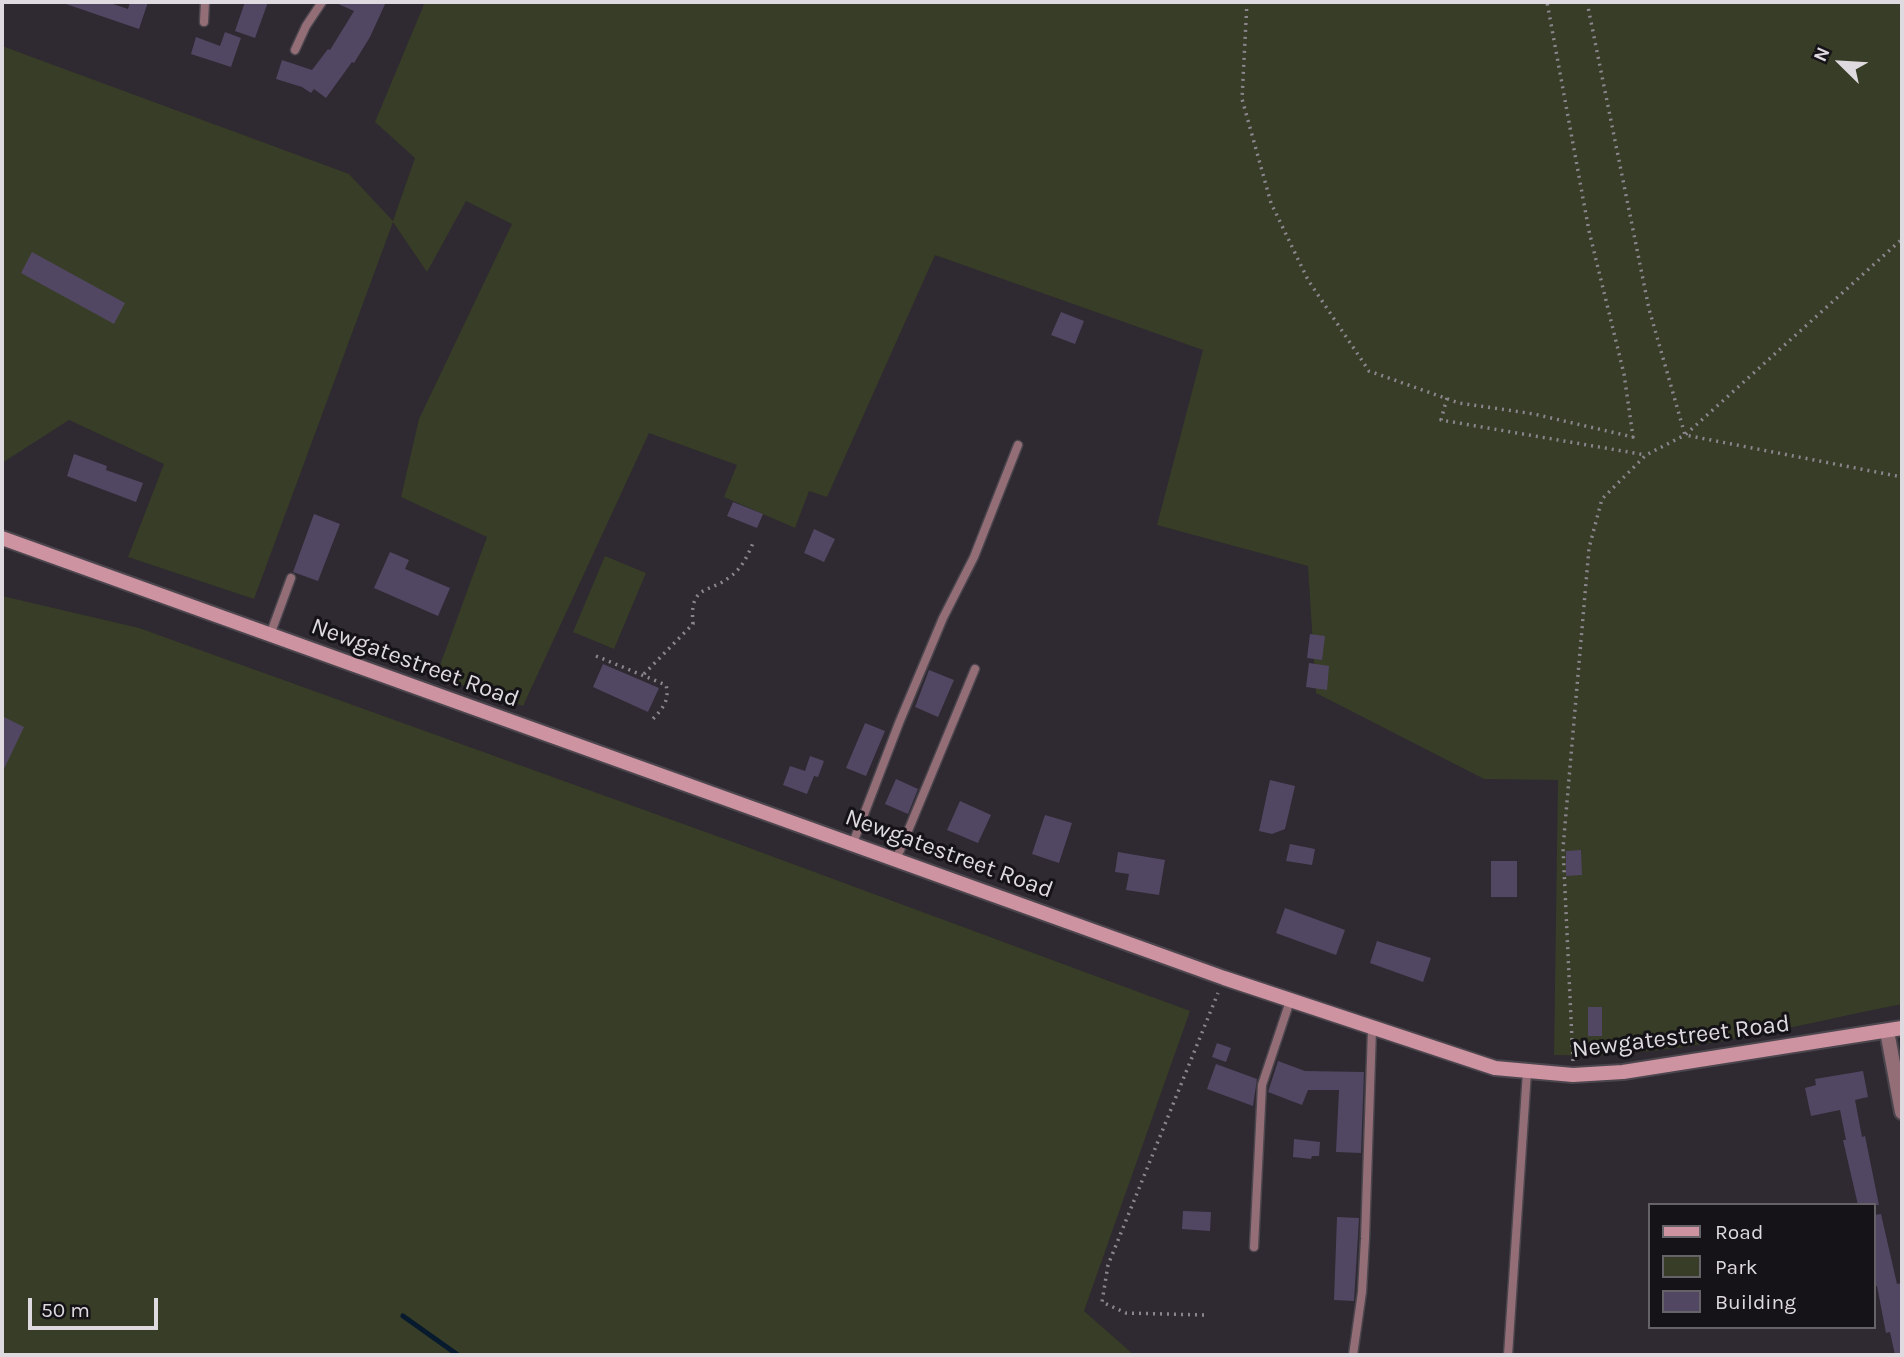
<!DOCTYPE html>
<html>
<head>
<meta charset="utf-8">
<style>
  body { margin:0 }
  #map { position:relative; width:1904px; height:1357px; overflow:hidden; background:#2f2931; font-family:Karla,sans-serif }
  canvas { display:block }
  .frame { position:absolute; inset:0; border:4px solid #dedae0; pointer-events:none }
  .legend { position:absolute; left:1648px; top:1203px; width:228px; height:126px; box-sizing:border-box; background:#151317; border:2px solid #656367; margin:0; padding:9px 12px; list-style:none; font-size:21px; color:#dedae0 }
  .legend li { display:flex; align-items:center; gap:14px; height:35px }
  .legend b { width:35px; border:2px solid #656367 }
  .north { position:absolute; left:1806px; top:28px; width:70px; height:70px; -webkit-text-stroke:5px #151317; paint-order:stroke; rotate:294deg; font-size:19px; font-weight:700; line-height:28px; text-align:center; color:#dedae0 }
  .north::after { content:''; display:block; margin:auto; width:24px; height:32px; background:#dedae0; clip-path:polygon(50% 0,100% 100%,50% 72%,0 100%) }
  .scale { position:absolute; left:28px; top:1298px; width:130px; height:32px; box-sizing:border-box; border:4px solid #dedae0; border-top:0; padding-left:9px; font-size:21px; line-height:24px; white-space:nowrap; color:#dedae0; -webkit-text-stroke:5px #151317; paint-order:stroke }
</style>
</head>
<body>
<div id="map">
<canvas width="1904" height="1357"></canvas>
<div class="frame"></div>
<ul class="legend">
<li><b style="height:9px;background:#ce93a1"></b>Road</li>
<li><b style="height:19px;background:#373d26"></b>Park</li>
<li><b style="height:19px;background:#514763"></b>Building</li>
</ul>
<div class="north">N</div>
<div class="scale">50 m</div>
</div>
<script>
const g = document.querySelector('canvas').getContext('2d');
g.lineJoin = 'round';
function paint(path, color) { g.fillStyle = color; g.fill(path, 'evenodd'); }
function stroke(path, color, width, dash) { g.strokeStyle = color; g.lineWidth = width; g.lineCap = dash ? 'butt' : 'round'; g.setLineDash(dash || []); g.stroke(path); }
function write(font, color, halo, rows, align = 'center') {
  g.font = font + ' Karla,sans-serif'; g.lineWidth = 6; g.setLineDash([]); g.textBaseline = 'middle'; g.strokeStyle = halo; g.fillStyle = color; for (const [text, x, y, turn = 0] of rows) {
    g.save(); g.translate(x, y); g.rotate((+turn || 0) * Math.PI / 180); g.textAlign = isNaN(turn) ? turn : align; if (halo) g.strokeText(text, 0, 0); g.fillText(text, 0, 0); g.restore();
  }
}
paint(new Path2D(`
  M425 2H1902V1004C1792 1026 1666 1060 1554 1055L1558 780 1484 779 1316 693 1308 566 1157 525 1203 350 935 255 827 497 809 491 795 528 724 497 737 465 649 433 523 706 436 676 487 537 401 497 419 419 512 224 466 201 427 272 393 222 254 599 128 557 164 464 69 420 2 463V46L349 174 393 221 415 158 375 122Z
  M605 556 646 573 614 649 573 632Z
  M2 596 139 628 736 843 1190 1011 1084 1311 1134 1355H2Z`), '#373d26');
stroke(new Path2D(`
  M403 1316 458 1355`), '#071a2e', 5);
paint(new Path2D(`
  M66 2H107L128 9 130 2H148L139 29 66 4Z
  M245 2H268L255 38 235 31Z
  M334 2H386L370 37 354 63 352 62 326 98 314 89 311 93 302 87 276 79 282 60 312 70 328 49 330 50 354 11Z
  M225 32 241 38 231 67 191 54 196 37 220 46Z
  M32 252 125 303 114 324 21 273Z
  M1061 312 1084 321 1075 344 1051 335Z
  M74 454 107 466 106 470 143 483 136 502 67 476Z
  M733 502 763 514 757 528 727 516Z
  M314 514 340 524 318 581 293 572Z
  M814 529 835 539 824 562 804 553Z
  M390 552 409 560 405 569 450 588 438 616 374 588Z
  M1310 634 1325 636 1322 660 1307 658Z
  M1309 663 1329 666 1327 690 1306 687Z
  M603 664 659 688 648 712 593 687Z
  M929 670 954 680 938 717 915 707Z
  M2 716 24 727 2 773Z
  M865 723 885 731 866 776 846 768Z
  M810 756 824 761 818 777 814 776 807 794 783 785 790 766 805 771Z
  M896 779 918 789 908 814 885 804Z
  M1270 780 1295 786 1285 829 1272 834 1259 831Z
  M960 801 991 815 978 843 947 830Z
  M1045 815 1072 823 1059 863 1032 854Z
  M1290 844 1315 849 1312 865 1286 861Z
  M1581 850 1582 875 1566 876V851Z
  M1118 852 1165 860 1159 895 1126 890 1129 874 1115 872Z
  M1491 861H1517V897H1491Z
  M1285 908 1345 930 1336 955 1276 933Z
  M1377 941 1431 958 1423 982 1370 963Z
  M1588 1007H1602V1036H1588Z
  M1217 1043 1231 1048 1226 1062 1212 1057Z
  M1278 1061 1305 1071 1364 1072 1361 1153 1336 1152 1339 1090H1308L1302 1105 1268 1092Z
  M1216 1064 1257 1079 1253 1106 1207 1089Z
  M1863 1071 1868 1097 1855 1100 1862 1137 1865 1136 1879 1205H1858L1843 1140H1846L1840 1110 1811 1116 1805 1088 1816 1085 1815 1079Z
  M1294 1139 1320 1142 1319 1156H1312L1311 1159 1293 1157Z
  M1183 1211 1211 1212 1210 1231 1182 1229Z
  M1881 1214 1897 1284 1902 1283V1355H1895L1890 1332 1886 1333 1877 1286H1874V1215Z
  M1337 1217 1359 1218 1354 1301 1334 1300Z`), '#514763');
const lane = new Path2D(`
  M204 22 205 2
  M295 50 306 26 322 2
  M270 635 291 578
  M853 843 899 723 943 618 974 557 1018 445
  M896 860 975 669
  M1254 1247 1262 1085 1290 1001
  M1353 1355 1362 1292 1365 1239 1372 1029
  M1508 1355 1527 1072`);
const street = new Path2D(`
  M1887 1031 1902 1112`);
const secondary = new Path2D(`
  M2 538 1224 978 1495 1068 1573 1075 1623 1072 1902 1028`);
stroke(lane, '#4b454d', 11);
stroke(street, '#4b454d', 18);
stroke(secondary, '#4b454d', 18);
stroke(new Path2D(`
  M1247 2 1242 99 1271 203 1308 280 1369 371 1459 403 1534 414 1633 437 1624 374 1589 231 1547 2
  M1587 2 1649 309 1685 435 1902 477
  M1447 398 1441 420 1646 455
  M596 656 666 685C670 701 662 709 652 720
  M644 674 693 624C689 583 710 594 731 576 742 568 748 555 753 543
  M1573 1061 1563 848 1589 548 1602 499 1646 455 1685 435 1902 239
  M1204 1315 1126 1313 1102 1302 1108 1265 1218 993`), '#8b868d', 3.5, [2, 5]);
stroke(lane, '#936e77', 8);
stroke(street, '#936e77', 14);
stroke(secondary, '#ce93a1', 14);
write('24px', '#dedae0', '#151317', [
  ["Newgatestreet Road",415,663,20],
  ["Newgatestreet Road",949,854,20],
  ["Newgatestreet Road",1681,1037,-7]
]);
</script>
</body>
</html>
